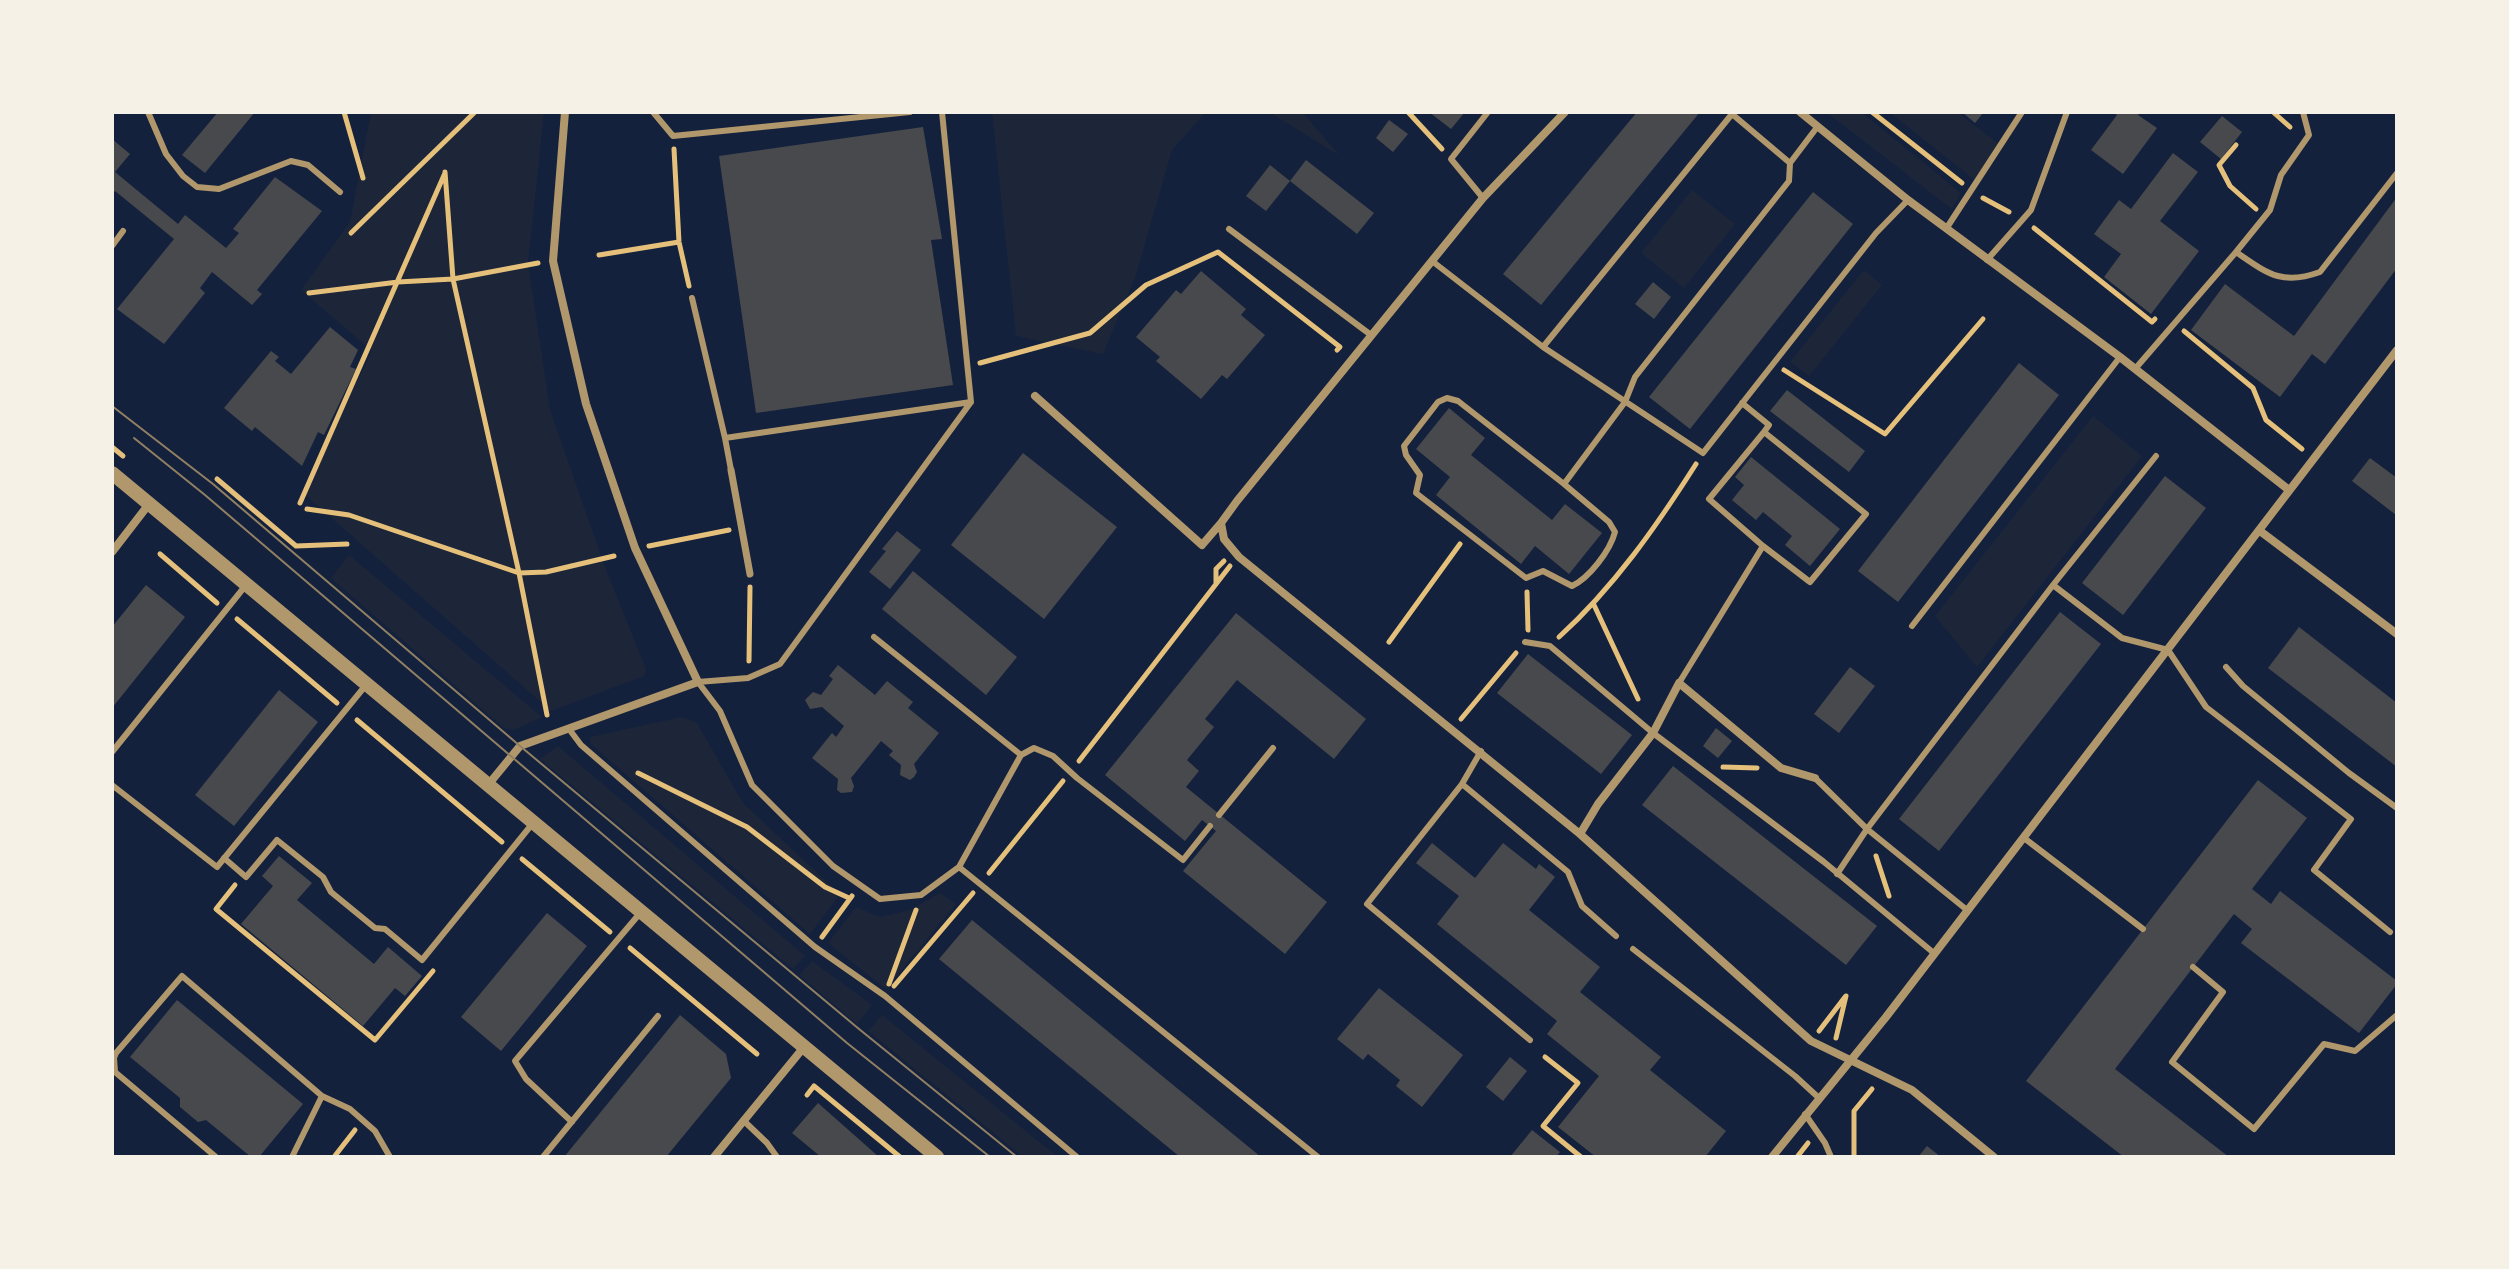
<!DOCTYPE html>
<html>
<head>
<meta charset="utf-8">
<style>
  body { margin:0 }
  #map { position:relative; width:2509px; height:1269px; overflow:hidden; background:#14213d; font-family:Rubik,sans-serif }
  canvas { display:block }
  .frame { position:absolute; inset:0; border:114px solid #f6f1e7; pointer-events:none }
</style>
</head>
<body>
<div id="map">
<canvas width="2509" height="1269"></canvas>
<div class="frame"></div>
</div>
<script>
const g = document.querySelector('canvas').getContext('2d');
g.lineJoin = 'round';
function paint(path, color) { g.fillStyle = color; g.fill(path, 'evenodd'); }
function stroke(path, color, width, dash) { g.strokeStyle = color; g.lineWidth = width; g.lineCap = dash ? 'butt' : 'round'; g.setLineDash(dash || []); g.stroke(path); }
paint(new Path2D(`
  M371 112H544L528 263 550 410 606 570 646 669 644 676 551 711 303 493 372 351 301 290 350 222Z
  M992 112H1206L1172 150 1136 275 1103 354 1016 336Z
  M1269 112H1302L1340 156Z
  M1826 112H1861L1961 193 1952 209Z
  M1889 112H1957L1999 144 1976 181Z
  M1692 190 1735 224 1684 288 1641 253Z
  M1864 270 1882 285 1809 376 1790 362Z
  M2093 416 2142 456 1977 667 1935 616Z
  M349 555 542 717 514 730 504 728 331 578Z
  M682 717 697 723 743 803 840 894 810 934 591 744 590 737Z
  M558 746 805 956 793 969 540 759Z
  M940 893 956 904 886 989 828 943 856 907 880 917 910 910Z
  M812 961 872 1005 857 1024 799 975Z
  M882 1015 1058 1157H1023L868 1031Z`), '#1d2539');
paint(new Path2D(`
  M218 112H255L205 173 182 155Z
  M1429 112H1465L1451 129Z
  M1637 112H1700L1541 305 1503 274Z
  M1962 112H1984L1975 123Z
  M2112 112H2140L2138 115 2157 128 2123 174 2091 150 2117 115Z
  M2222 116 2242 132 2221 159 2200 142Z
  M1389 120 1408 134 1393 152 1376 138Z
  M923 127 942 239 931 240 953 385 756 413 719 156Z
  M112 139 130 154 115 172 178 224 185 215 226 248 239 233 233 229 275 177 322 211 257 290 262 294 252 305 212 272 200 288 205 293 164 344 117 309 174 239 115 191 112 195Z
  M2173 153 2198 172 2160 221 2199 251 2151 314 2104 277 2121 254 2094 234 2119 200 2131 209Z
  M1306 160 1374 213 1357 234 1290 181Z
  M1270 165 1290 181 1266 211 1246 196Z
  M1813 192 1853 224 1690 429 1649 397Z
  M2397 197V268L2325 364 2312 354 2280 397 2191 330 2225 284 2294 336Z
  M1201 271 1246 309 1241 315 1265 335 1227 379 1222 375 1201 399 1156 361 1160 357 1136 337 1176 290 1181 294Z
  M1653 282 1671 297 1654 319 1635 304Z
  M330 327 358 350 350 367 356 369 324 435 318 432 302 466 255 427 252 431 224 408 271 351 279 357 275 361 291 374Z
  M2019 363 2059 395 1898 602 1858 571Z
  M1787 390 1865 451 1849 472 1770 411Z
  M1449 408 1485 438 1471 455 1552 520 1565 504 1602 533 1569 574 1535 546 1521 564 1436 495 1450 477 1416 449Z
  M1023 453 1117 527 1044 619 951 545Z
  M1751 457 1840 529 1810 566 1785 545 1792 536 1763 512 1756 520 1732 500 1744 485 1735 477Z
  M2370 458 2397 478 2396 515 2352 481Z
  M2165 476 2206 508 2123 615 2082 583Z
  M897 531 921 550 890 589 869 572 886 551 882 549Z
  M913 571 1017 657 986 695 882 609Z
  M146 585 185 617 112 708V627Z
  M2060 612 2101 644 1939 851 1899 819Z
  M1236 613 1366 719 1334 759 1237 680 1205 719 1214 727 1187 760 1199 771 1186 787 1327 902 1285 954 1183 871 1216 831 1202 820 1185 841 1105 775Z
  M2299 627 2397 703V767L2268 668Z
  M1528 654 1632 735 1601 774 1497 693Z
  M838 665 875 695 887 681 913 702 908 708 939 733 914 764 917 772 914 777 910 780 900 775 901 765 889 755 893 751 881 741 851 778 854 786 852 792 841 793 837 790 838 779 812 758 832 733 836 737 844 726 822 707 810 709 805 700 813 692 821 695 833 679 829 676Z
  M1850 667 1875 686 1839 733 1814 714Z
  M279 690 318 722 234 826 195 795Z
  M1716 728 1732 741 1718 758 1703 746Z
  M1673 766 1877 926 1846 965 1642 805Z
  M2258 780 2307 818 2252 889 2271 904 2280 891 2397 981V984L2359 1033 2241 943 2252 929 2234 914 2115 1069 2229 1157H2124L2026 1081Z
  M1432 843 1475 878 1503 843 1536 869 1539 864 1555 877 1529 910 1600 967 1580 992 1661 1057 1650 1070 1726 1131 1705 1157H1596L1558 1127 1599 1076 1547 1034 1557 1021 1437 924 1459 896 1416 863Z
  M279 856 312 883 297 900 374 964 388 947 422 976 405 996 395 988 363 1026 241 924 273 886 262 876Z
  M547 913 587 946 501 1051 461 1017Z
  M972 920 1261 1157H1180L939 959Z
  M1379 988 1463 1055 1422 1107 1396 1086 1400 1080 1368 1054 1363 1060 1337 1039Z
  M177 1000 303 1104 259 1157H251L206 1120 198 1122 180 1107V1098L130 1057Z
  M680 1015 726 1054 731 1078 666 1157H564Z
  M1510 1057 1527 1071 1503 1101 1486 1087Z
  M818 1103 879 1157H821L792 1133Z
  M1532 1130 1560 1152 1556 1157H1510Z
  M1927 1146 1941 1157H1918Z`), '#48494c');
stroke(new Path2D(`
  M344 112 363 178
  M1408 112 1442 149
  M1872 112 1962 183
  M2273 112 2290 127
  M2236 145 2219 165 2230 186 2256 209
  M674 149 679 242 689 286
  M445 172 453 279 519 573 547 715
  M1983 198 2009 212
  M2034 228 2152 322 2155 319
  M351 233 475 112
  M599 255 679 242
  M309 293 398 282 453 279 538 263
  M2184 331 2253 388 2266 420 2302 449
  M980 363 1090 333 1146 285 1218 252 1340 347 1337 350
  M1784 370 1885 434 1983 319
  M112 447 123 456
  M217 479 296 546 347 544
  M300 503 445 173
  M307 509 349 515 519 573 546 572 614 556
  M649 546 729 530
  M160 554 217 603
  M1216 584V569L1224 561
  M1527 592 1528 630
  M1594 605 1638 699
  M237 619 337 703
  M1559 637C1614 587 1656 527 1696 464
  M1389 642 1460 544
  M749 661 750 587
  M1461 719 1516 653
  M357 720 502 842
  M1079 761 1230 566
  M1723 767 1757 768
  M638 773 747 827 825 887 849 898
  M1876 856 1889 896
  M522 859 610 932
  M989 873 1063 781
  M235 885 216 909 375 1040 433 971
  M822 937 852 896
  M630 948 757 1054
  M889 984 916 910
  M894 986 973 893
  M1819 1031 1845 997
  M1836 1038 1846 996
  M1545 1057 1578 1083 1543 1126 1581 1157
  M807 1095 814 1086 900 1157
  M334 1157 355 1130
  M1797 1157 1808 1143
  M1854 1157V1111L1872 1089`), '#e5c07b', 5);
stroke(new Path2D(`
  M148 112 166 154 183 176 197 187 219 189 291 161 308 165 340 192
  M653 112 673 136 910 112
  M942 112 971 402
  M1790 163 1732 114 1543 347 1703 453 1876 233 1908 200
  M1483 198 1451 159 1488 112
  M1229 229 1371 335
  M1946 229 2022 112
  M112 246 123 231
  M2236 252 2270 210 2281 175 2309 135 2303 112
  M1987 260 2031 210 2067 112
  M1432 261 1543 347
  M692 298 725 438 971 402 780 664 748 678 698 682
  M2135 369 2236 252C2267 273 2281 286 2320 272L2397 173
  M1742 403 1769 425 1764 432
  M725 438 731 470
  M2156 456 2053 585 2122 638 2168 650 2206 707 2351 819 2314 870 2390 932
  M1564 484 1458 401 1447 398 1438 402 1404 446 1406 455 1420 475 1416 493 1526 578 1543 571 1572 586C1589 578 1610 551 1615 532L1609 522 1564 484 1625 402 1635 377 1789 181 1790 163 1818 126
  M1912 626 2120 357
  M874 637 1021 755
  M1525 642 1550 646 1653 733 1824 862 1935 954
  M2226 667 2243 686 2349 773 2397 808
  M698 682 720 711 752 785 833 866 880 899 921 895 959 867 1021 755 1034 748 1053 756 1077 778 1183 860 1210 826
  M1679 683 1763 546 1810 582 1866 514 1764 432 1709 499 1763 546
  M569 729 581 745 815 947 885 996 1077 1157
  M1481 751 1462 784 1568 872 1582 906 1616 936
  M112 752 246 585
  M1815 778 1867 829 1967 910
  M1462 784 1367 904 1530 1040
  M112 785 217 867 366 685
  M1219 815 1273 748
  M2024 838 2143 929
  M224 858 246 877 277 840 323 877 331 892 375 928 385 929 422 960 533 823
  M959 867 1318 1157
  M1837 874 1867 829 2053 585
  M1633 949 1795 1076 1819 1098
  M2193 967 2223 992 2172 1062 2254 1129 2324 1044 2355 1051 2397 1015
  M1805 1114 1825 1143 1831 1157
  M744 1121 767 1143 777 1157
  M572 1122 526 1079 515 1061 641 912
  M216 1157 115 1072 114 1058 116 1053 182 976 322 1096 350 1109 375 1131 390 1157
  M292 1157 322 1096
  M543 1157 658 1016`), '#b1986c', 6);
stroke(new Path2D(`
  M731 470 750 574`), '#b1986c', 7);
stroke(new Path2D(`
  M1565 112 1483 198 1237 501 1221 523 1224 539 1239 557 1580 834 1811 1041 1912 1090 1994 1157
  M1800 112 1908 200 2120 357 2289 490
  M1035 396 1202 545 1221 523
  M2260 531 2397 634
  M112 552 149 504
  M488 785 520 746 698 682 635 548 586 404 553 261 565 112
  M1580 834 1598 804 1653 733 1679 683 1781 768 1815 778
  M714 1157 804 1047
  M1772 1157 1886 1017 2397 350`), '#b1986c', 8);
stroke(new Path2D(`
  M112 473 937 1157`), '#b1986c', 14);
stroke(new Path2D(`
  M112 406 213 484 520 746 859 1029 1017 1157
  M134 438 205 495 847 1043 990 1157`), '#918062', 2);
</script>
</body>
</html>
